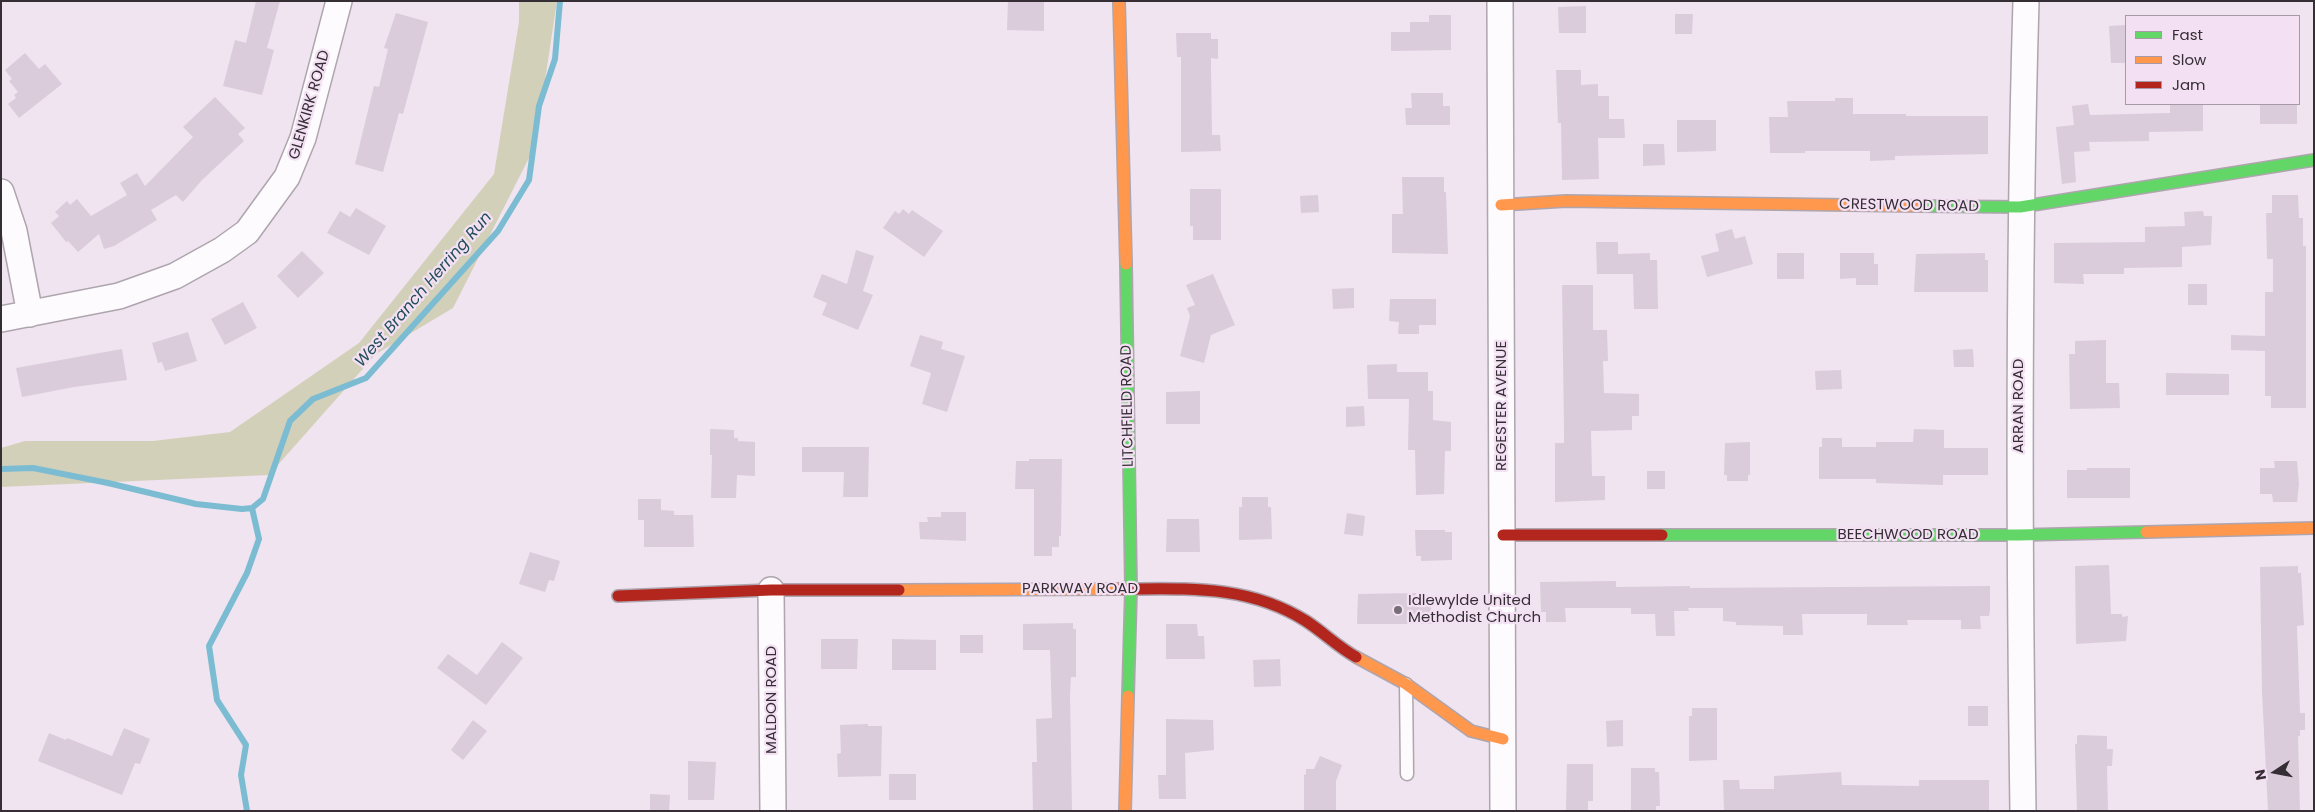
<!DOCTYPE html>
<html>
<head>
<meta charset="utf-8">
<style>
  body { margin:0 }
  #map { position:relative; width:2315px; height:812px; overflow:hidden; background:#efe4ef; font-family:Poppins,sans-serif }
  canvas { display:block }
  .frame { position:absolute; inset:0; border:2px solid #352e35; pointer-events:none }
  .legend { position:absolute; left:2125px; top:15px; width:175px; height:90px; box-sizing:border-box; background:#f3e0f3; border:1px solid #a799a7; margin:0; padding:6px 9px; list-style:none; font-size:15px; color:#352e35 }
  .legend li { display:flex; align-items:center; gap:10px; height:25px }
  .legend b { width:25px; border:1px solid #a799a7 }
  .north { position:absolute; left:2250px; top:747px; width:50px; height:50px; -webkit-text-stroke:4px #f3e0f3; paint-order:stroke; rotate:259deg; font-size:14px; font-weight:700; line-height:20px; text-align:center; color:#352e35 }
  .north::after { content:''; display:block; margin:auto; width:18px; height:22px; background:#352e35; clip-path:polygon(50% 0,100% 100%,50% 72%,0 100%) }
</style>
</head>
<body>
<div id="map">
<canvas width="2315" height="812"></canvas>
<div class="frame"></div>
<ul class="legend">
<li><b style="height:6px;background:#63d668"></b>Fast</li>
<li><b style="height:6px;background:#ff974d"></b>Slow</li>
<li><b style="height:6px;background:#b3261e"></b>Jam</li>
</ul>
<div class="north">N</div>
</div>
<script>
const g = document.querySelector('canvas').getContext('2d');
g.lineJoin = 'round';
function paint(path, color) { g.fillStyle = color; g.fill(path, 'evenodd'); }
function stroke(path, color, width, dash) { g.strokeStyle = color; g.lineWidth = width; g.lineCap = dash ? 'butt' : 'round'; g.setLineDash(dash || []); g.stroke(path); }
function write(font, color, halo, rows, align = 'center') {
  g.font = font + ' Poppins,sans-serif'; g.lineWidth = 4.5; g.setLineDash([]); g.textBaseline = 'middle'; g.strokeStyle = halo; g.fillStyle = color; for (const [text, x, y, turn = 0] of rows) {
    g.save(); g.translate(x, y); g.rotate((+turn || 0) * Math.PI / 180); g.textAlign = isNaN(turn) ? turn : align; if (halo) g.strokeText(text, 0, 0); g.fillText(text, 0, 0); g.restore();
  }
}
paint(new Path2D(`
  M519 1H557L535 146 453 308 376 354 269 475 1 487V448L25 441H153L230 432 359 343 494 174 519 22Z`), '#d3d0ba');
stroke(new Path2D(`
  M1 469 33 468 108 483 196 504 242 509 252 508 263 499 290 421 313 399 366 378 498 231 529 180 539 106 555 59 560 1
  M247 811 241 775 246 745 217 700 209 646 247 573 259 539 252 508`), '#7bbcd2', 6);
paint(new Path2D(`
  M256 1H280L267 48 274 50 262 95 223 86 235 40 246 43Z
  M1008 1H1044V31L1007 30Z
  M1586 6V33H1559L1558 7Z
  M396 13 428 22 403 114 399 113 383 172 355 164 374 86 379 87 388 49 384 48Z
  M1675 14H1693L1692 34H1675Z
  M1429 15H1451V50L1391 51V32H1410V22H1429Z
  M2126 25V63H2111L2109 26Z
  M1176 33H1211V39H1218V59L1211 58V67L1212 135H1220L1221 151 1181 152V57H1177Z
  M25 53 39 69 45 64 62 84 19 118 8 104 16 98 14 95 18 92 9 81 12 79 5 70Z
  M1556 70H1581V85L1598 84V96H1609V119H1624L1625 138H1598L1599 179 1562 180 1561 123H1558Z
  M1411 93H1443V106H1450V125H1406L1405 108H1412Z
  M215 97 245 128 238 134 244 141 202 180 183 202 176 195 151 210 157 220 114 246 104 249 99 234 78 252 68 241 66 242 51 223 59 216 55 212 67 201 70 205 77 199 91 216 127 195 120 183 137 173 145 186 193 137 183 127Z
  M1835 98H1853V114H1906V116H1988V154L1895 156V160L1870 161V151H1805V153H1770L1769 117H1788L1787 101H1835Z
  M2088 104 2090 115 2170 113V104H2203V131L2149 132V141L2089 142 2090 151 2074 152 2076 182 2062 184 2056 127 2074 125 2072 106Z
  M2260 104H2297V124H2260Z
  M1677 120H1716V151L1677 152Z
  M1643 144H1664L1665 165 1643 166Z
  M1402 177H1444V192H1446L1448 254 1392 253V214H1403Z
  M1190 189H1221V240H1193V226H1190Z
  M1318 195 1319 212 1301 213 1300 196Z
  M2272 195H2298L2299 218H2303V246H2306V408H2271V396H2265V351L2231 350V335L2265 336V292H2273V259H2267L2266 213H2272Z
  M356 208 386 226 369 255 327 233 340 211 350 217Z
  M903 209 909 214 912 210 943 231 924 257 883 228 895 211 899 214Z
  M2203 211 2204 216H2212L2211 245 2182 247V267L2124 268V274H2083L2084 284 2054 283V243L2145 242V227L2185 226 2184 212Z
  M1732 229 1735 239 1745 236 1753 264 1707 277 1701 256 1719 251 1715 234Z
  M1596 242H1618V254L1650 253V260H1657L1658 309H1634L1633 274H1597Z
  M856 250 874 256 863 291 873 295 858 330 822 315 827 303 813 297 822 274 847 284Z
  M302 251 324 273 298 298 277 276Z
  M1777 253H1804V279H1777Z
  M1840 253H1874V264H1878V285H1856V278L1840 279Z
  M1985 253V260H1988V292H1914L1916 254Z
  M1213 274 1235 325 1211 335 1204 363 1180 356 1190 316 1187 308 1195 305 1186 285Z
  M2188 284H2207V305H2188Z
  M1562 285H1593V330H1607L1608 361H1603L1604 393 1639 394V416H1632V430L1591 431 1592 476H1605V500L1555 502V443H1564V429Z
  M1354 288V308L1333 309 1332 289Z
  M1390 299H1436V325H1419V334H1398L1399 322 1389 321Z
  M243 302 257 328 225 345 211 319Z
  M188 332 197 361 165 371 162 362 158 363 152 343Z
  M920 335 943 342 941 349 965 356 947 412 922 404 931 373 910 366Z
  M2106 340V383H2119L2120 408 2070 409 2069 354H2075V341Z
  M122 349 127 380 74 387 22 397 16 368Z
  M1973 349 1974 367H1954L1953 350Z
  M1397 364V372H1428V391H1433V420L1451 422V451H1445L1444 494 1416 495 1415 450H1408L1409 399H1368L1367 365Z
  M1841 370 1842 389 1816 390 1815 371Z
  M2166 373 2229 374V395H2166Z
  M1200 391V424H1166V392Z
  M1364 406 1365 426 1346 427V407Z
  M710 429 734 430V438H738V441L755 442V476L737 475 736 498H711L712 455H710Z
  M1914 429 1944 430V448H1988V475H1943V485L1876 483V479H1819V447H1822V438H1842V447H1876V442H1913Z
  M1750 442V475H1748V481H1727V475H1724L1725 443Z
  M802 447H869L868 497H843L844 472H802Z
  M1029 459H1062L1061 536H1059V547H1052V556H1034V489H1015L1016 461H1029Z
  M2274 461H2297L2299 484 2297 502H2273L2272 494H2260V468H2275Z
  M2087 468H2130V498H2067V470H2087Z
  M1647 471H1665V489H1647Z
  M1242 497H1268V507H1271L1272 539 1239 540V507H1242Z
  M638 499H661V510L674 511V515H693L694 547H644V520H638Z
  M941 512H966V541L920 539 919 522H928L927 517H941Z
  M1347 513 1365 516 1363 536 1344 534Z
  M1167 519H1199L1200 552H1166Z
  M1415 530H1445V532H1452V560L1421 561V556H1416Z
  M530 552 560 561 554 581 549 580 545 592 519 584Z
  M2109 565 2111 614H2122V617L2128 616 2126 641 2076 644 2075 566Z
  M2298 566V573H2301L2304 625 2297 626 2300 713H2305V730H2300V736H2298L2300 811H2268L2262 692 2260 567Z
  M1616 581V587L1690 586V588L1990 586V610L1989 616H1980L1981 629H1961V620H1907L1908 625H1867V614H1802L1803 635H1783V626L1736 625V622L1723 621V608H1688L1689 611H1674L1675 636H1656L1655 614H1631V608H1565L1566 622H1546V612H1541L1540 582Z
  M1416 593V595H1431V624H1357L1358 594Z
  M1073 623V629H1076V677H1071L1070 695 1072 811H1033L1032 762H1037L1036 719 1052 718 1050 650H1023V624Z
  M1166 624H1197L1198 636H1204L1205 659H1166Z
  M960 635H983V653H960Z
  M821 639H858L857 669H821Z
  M892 639 936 640V670H892Z
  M502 642 523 658 486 705 437 668 448 654 477 675Z
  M1280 659 1281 686 1254 687 1253 660Z
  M1968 706H1988V726H1968Z
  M1692 708H1717V760L1689 761V716H1692Z
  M1166 719 1213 720 1214 750 1185 753 1186 799H1159L1158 775H1166Z
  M473 720 487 731 463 760 451 750Z
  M1623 720V746L1607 747 1606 721Z
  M868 724V726H882L881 776 838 777 837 754 841 753 840 725Z
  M124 728 150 739 140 764 135 763 122 795 38 761 49 733 66 740 67 738 112 756Z
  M2079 735 2107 736V749H2113L2112 766H2107L2108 811H2077L2075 744H2077V736Z
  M1320 756 1342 765 1336 781V811H1304V774L1306 775V769H1314Z
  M688 761 716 762 714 800H688Z
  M1567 764H1593V801H1588V811H1566Z
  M1631 768H1655V772H1659L1660 806H1656V811H1631Z
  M1841 772 1842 785 1919 786V780H1989V811H1724L1723 780H1739L1740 789H1774V776Z
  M889 774H916V800H889Z
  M650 794 670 795 669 811H650Z`), '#dbccdb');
const lane = new Path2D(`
  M1406 684 1407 774`);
const street = new Path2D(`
  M1500 1 1503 811
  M1 192 14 231 30 314
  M1 319 119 296 175 276 222 250 247 232 287 177 303 138 339 1
  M771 590 773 811
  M2023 811C2019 541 2018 271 2026 1`);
const fast = new Path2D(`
  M1919 206 2020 207 2314 160
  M1126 264 1131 589 1128 696
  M1662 535H2019L2146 532`);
const slow = new Path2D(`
  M1119 1 1126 264
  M1501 205 1566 201 1919 206
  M2146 532 2314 528
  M899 590 1120 589
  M1356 657 1406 684 1471 731 1503 739
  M1125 811 1128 696`);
const jam = new Path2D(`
  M1503 535H1662
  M1120 589C1186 589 1247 584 1306 621 1323 632 1338 647 1356 657
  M618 596 771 590H899`);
stroke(lane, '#aea5ae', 15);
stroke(street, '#aea5ae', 28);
stroke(fast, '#aea5ae', 14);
stroke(slow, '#aea5ae', 14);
stroke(jam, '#aea5ae', 14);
stroke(lane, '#fdfbfd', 12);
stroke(street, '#fdfbfd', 25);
stroke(fast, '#63d668', 11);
stroke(slow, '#ff974d', 11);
stroke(jam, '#b3261e', 11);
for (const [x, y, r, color] of [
  [1398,610,5,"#766e76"]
]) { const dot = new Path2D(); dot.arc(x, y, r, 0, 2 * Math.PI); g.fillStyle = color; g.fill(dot); stroke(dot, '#f3e0f3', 2); }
write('15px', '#352e35', '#f3e0f3', [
  ["GLENKIRK ROAD",310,105,-74],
  ["CRESTWOOD ROAD",1909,206,1],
  ["LITCHFIELD ROAD",1128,406,-91],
  ["REGESTER AVENUE",1502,406,-90],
  ["ARRAN ROAD",2019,406,-90],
  ["BEECHWOOD ROAD",1908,535],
  ["PARKWAY ROAD",1080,589],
  ["MALDON ROAD",772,700,-90]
]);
write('15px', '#352e35', '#f3e0f3', [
  ["Idlewylde United",1408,601],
  ["Methodist Church",1408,618]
], 'left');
write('italic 16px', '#234e5a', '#f3e0f3', [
  ["West Branch Herring Run",424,290,-49]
]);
</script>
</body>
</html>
